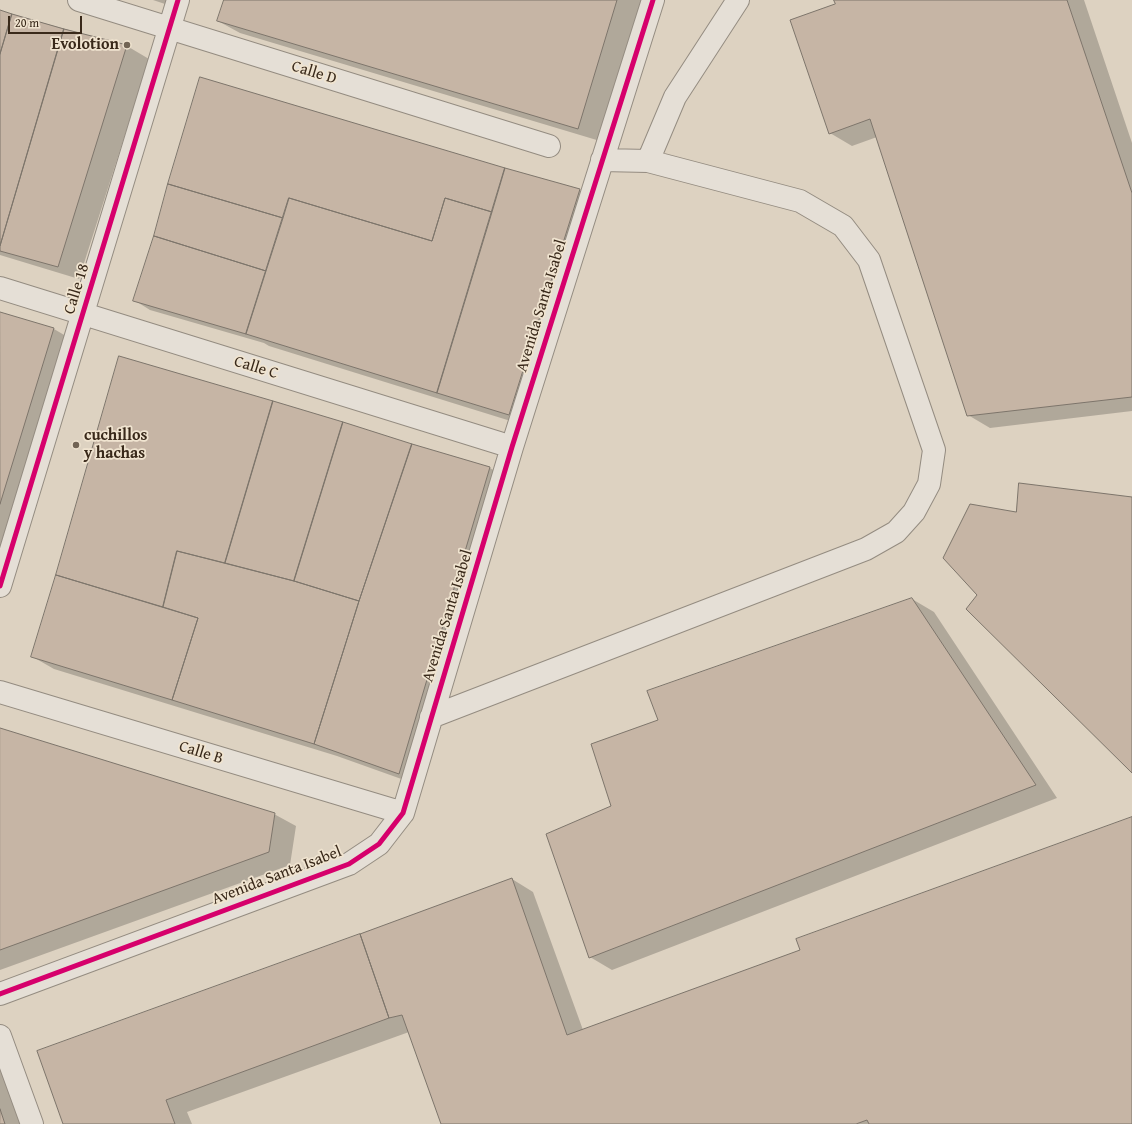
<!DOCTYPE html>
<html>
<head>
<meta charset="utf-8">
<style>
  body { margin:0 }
  #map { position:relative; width:1132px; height:1124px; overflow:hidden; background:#ddd2c1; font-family:"Gentium Book Plus",serif }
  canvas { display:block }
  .scale { position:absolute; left:8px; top:16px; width:74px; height:18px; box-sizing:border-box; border:2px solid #39291a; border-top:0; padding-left:5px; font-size:12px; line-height:14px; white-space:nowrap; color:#39291a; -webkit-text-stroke:3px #f0e4d0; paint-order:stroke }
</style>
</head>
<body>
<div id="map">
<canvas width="1132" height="1124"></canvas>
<div class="scale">20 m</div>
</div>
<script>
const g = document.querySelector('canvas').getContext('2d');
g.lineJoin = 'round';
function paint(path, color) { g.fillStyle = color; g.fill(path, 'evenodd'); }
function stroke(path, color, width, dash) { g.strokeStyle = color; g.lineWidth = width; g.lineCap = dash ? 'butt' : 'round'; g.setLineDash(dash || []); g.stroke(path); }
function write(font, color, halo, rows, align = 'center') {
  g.font = font + ' "Gentium Book Plus",serif'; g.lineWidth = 3.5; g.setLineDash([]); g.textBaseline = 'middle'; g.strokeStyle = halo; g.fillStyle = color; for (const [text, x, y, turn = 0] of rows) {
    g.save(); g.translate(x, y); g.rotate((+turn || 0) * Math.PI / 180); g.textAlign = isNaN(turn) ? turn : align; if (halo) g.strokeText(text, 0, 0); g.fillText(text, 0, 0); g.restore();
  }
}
paint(new Path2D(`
  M153 0H182L180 9Z
  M225 0H643L600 141 240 33 218 21Z
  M835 0H1084L1132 143V411L990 428 968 415 877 137 852 146 830 133 836 5Z
  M0 11 127 46 149 59 79 279 0 255Z
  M579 190 601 202 530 427 269 346 264 343 150 310 134 300 155 236Z
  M0 313 54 329 76 342 0 587Z
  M119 357 490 468 511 481 421 786 337 756 54 669 33 657 57 576Z
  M912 599 934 612 1057 798 612 970 590 957 612 807 660 720Z
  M0 729 274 814 296 826 290 865 0 970Z
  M1132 819V1124H442L409 1032 187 1112 192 1124H64L512 879 533 892 583 1030 802 951Z
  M0 1062 22 1124H0Z`), '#0003');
const building = new Path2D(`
  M224 0H617L578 129 217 21Z
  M834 0H1067L1132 193V397L967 416 870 119 829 134 790 20 835 4Z
  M0 10 12 14 0 54Z
  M12 14 64 29 0 246V54Z
  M64 29 127 45 58 267 0 251V246Z
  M200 77 505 168 492 212 445 198 432 241 289 198 283 218 168 184Z
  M505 168 580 189 509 415 437 393Z
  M168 184 283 218 266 271 154 236Z
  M289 198 432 241 445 198 492 212 437 393 246 334Z
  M154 236 266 271 246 334 133 301Z
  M0 312 54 328 0 504Z
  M119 356 273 401 225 563 177 551 163 607 56 575Z
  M273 401 343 422 294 581 225 563Z
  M343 422 412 444 359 601 294 581Z
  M412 444 490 467 399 774 314 744 359 601Z
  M1019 483 1132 497V773L966 609 977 595 943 558 970 504 1016 512Z
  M177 551 294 581 359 601 314 744 172 700 198 618 163 607Z
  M56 575 198 618 172 700 31 657Z
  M912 598 1036 785 589 958 546 834 611 806 591 744 658 720 647 691Z
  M0 728 275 813 269 852 0 950Z
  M1132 817V1124H869L867 1120 856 1124H441L402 1015 389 1018 360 934 512 878 567 1035 800 950 796 939Z
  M360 934 389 1018 166 1100 175 1124H63L37 1051Z
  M0 1109 5 1124H0Z`);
paint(building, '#c6b5a5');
stroke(building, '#7d756b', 1);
const minor = new Path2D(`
  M79 0 549 146
  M648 161 675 97 738 0
  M0 288 512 447
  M0 586 178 0
  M0 692 403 813
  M431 717 866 549 896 532 914 512 929 484 934 450 869 260 843 226 800 201 648 161 602 160
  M0 994 349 864 379 844 403 813 512 447 653 0
  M0 1036 32 1124`);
stroke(minor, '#948c81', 24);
stroke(minor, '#e5dfd6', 22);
stroke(new Path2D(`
  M0 586 178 0
  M0 994 349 864 379 844 403 813 512 447 653 0`), '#d6006c', 5);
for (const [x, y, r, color] of [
  [127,45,4,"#726454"],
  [76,445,4,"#726454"]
]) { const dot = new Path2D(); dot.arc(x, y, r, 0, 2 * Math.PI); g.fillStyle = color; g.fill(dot); stroke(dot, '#f0e4d0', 1.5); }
write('bold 16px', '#39291a', '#f0e4d0', [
  ["Evolotion",119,45],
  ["cuchillos",84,436,"left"],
  ["y hachas",84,454,"left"]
], 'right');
write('16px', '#39291a', '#f0e4d0', [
  ["Calle D",314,73,17],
  ["Calle 18",77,289,-73],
  ["Avenida Santa Isabel",542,306,-73],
  ["Calle C",256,368,17],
  ["Avenida Santa Isabel",448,616,-73],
  ["Calle B",201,753,17],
  ["Avenida Santa Isabel",277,876,-21]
]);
</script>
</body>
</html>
